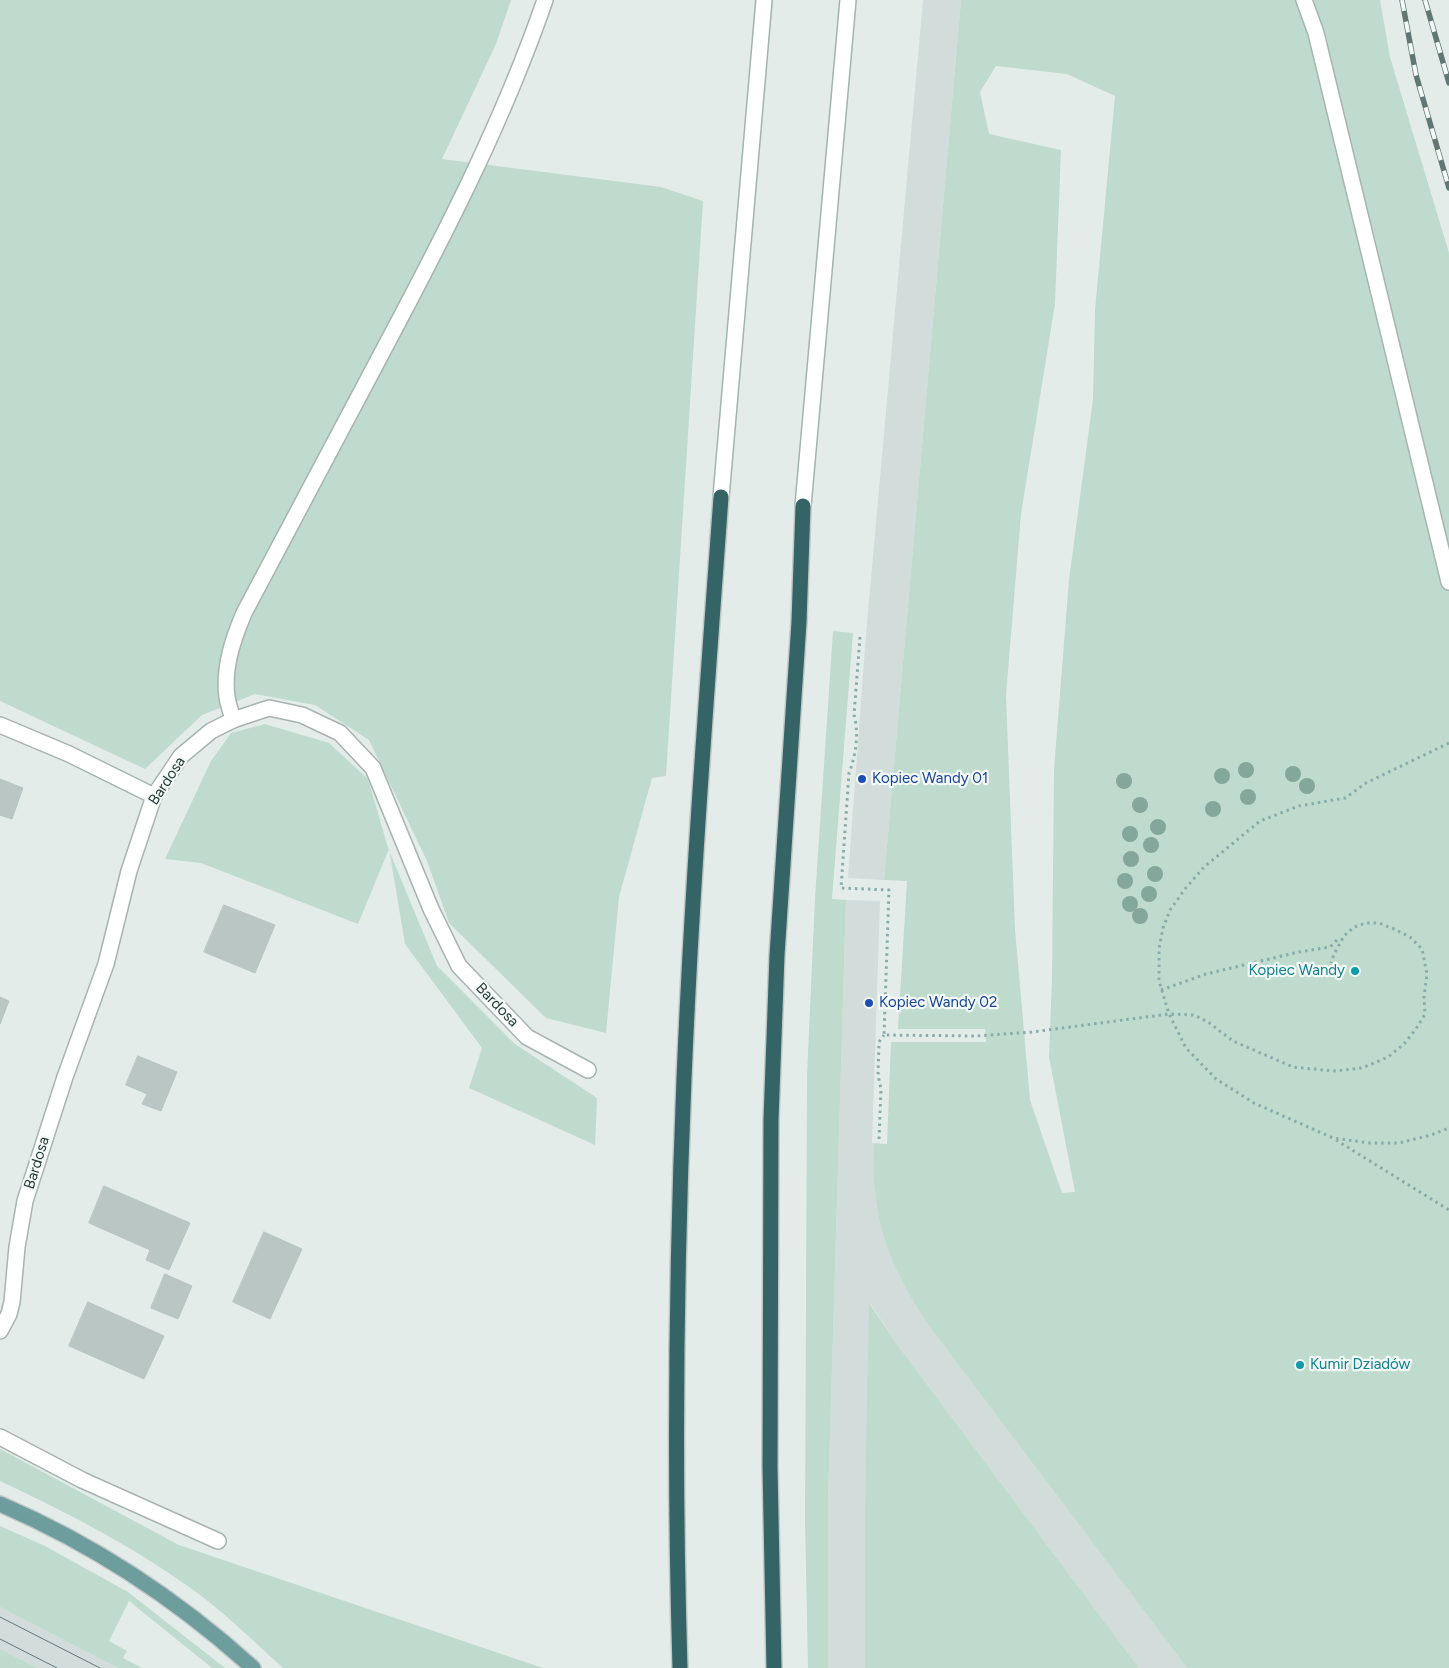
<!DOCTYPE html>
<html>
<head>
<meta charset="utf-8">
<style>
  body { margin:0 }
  canvas { display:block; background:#e4ecea }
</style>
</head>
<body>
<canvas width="1449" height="1668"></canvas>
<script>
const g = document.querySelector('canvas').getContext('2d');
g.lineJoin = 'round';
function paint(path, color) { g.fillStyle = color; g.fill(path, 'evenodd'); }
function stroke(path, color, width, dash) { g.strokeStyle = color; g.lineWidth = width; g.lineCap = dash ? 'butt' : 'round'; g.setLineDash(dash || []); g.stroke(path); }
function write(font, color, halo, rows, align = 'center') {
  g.font = font + ' Figtree,sans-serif'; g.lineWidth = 4.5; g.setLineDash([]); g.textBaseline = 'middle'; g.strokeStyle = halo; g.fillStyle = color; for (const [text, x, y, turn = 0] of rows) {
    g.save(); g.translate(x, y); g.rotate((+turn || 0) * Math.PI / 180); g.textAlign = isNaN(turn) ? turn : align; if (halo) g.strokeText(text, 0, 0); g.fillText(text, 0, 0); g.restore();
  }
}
paint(new Path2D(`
  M923 0H961L884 880 848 878 866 634Z
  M846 900 880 901 872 1143H874L875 1189 936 1335 1187 1668H1139L896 1343 870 1303 865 1503V1668H828V1502Z
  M0 1607 118 1668H37L0 1649Z`), '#d2dcda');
paint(new Path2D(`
  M0 0H511L496 44 442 159 661 187 703 201 666 776 652 778 619 897 606 1033 546 1018 449 923 427 861 369 740 315 705 255 694 202 715 145 769 0 701Z
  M961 0H1380L1390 57 1449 253V1668H1187L936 1335C904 1289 880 1247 875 1190 873 1175 874 1159 874 1143L887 1144 891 1042H986L985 1029H898L907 881 884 880ZM996 66 1067 74 1115 96 1095 310 1093 399 1069 580 1054 769 1052 978 1049 1057 1075 1192 1062 1193 1030 1100 1015 929 1006 695 1021 514 1055 304 1061 150 989 134 980 92Z
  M833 631 853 633 832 899 846 900 828 1502V1668H808L805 1520 807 1075 815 898Z
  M265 724 329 743 368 779 388 848 437 966 515 1044 597 1098 595 1145 469 1088 482 1048 405 944 389 849 358 924 201 863 165 859 211 761 231 733Z
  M869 1303 896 1343 1139 1668H865V1503Z
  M0 1449 179 1545 543 1668H283C250 1638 219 1607 182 1582 125 1542 63 1511 0 1481Z
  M0 1526 45 1546 128 1592 225 1668H212L129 1601 109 1641 127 1651 123 1658 142 1668H118L0 1607Z
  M0 1649 37 1668H0Z`), '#bfdbcd');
const building = new Path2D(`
  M0 779 23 788 12 819 0 815Z
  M224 905 275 925 255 973 204 952Z
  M0 997 9 1001 0 1024Z
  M138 1056 177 1072 161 1111 142 1104 147 1094 126 1085Z
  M104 1186 190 1223 169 1270 146 1260 150 1250 89 1223Z
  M264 1232 302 1249 270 1319 233 1302Z
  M165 1274 192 1286 178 1319 151 1308Z
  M88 1302 164 1336 144 1379 69 1346Z`);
paint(building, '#bac6c4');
stroke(building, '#b7c5c2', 1);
const service = new Path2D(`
  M1304 0 1316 33 1449 582
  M233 720C231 712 228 704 227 697 223 668 233 639 244 613 291 525 337 437 384 349 444 236 503 122 545 0
  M0 725 69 754 154 796
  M0 1437 82 1480 218 1541`);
const minor = new Path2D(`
  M0 1331 9 1314 12 1302 17 1247 25 1201 65 1077 106 964 129 871 154 796 181 756 211 731 233 720 269 708 302 715 340 733 373 768 431 909 459 966 527 1037 588 1070`);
const secondary = new Path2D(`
  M721 497 764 0
  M803 506 848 0`);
const primary = new Path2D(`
  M0 1504C93 1544 178 1600 253 1668`);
const motorway = new Path2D(`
  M680 1668C674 1472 676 1275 684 1079 692 885 707 691 721 497
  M774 1668 770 1467 771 1120 777 955 799 622 803 506`);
stroke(service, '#a7b4b2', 18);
stroke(minor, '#a7b4b2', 18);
stroke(secondary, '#a0b4b1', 18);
stroke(primary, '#c2c8c8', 18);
stroke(motorway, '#c2c8c8', 18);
stroke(new Path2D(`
  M860 637 854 715C859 734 856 755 849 773L841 888 889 890 884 1035 976 1036 1032 1032 1169 1014 1194 1015 1208 1022 1233 1041 1293 1067 1334 1071 1362 1068 1388 1057 1404 1044 1416 1029 1425 1014 1424 997 1427 974 1422 949 1410 937 1394 929 1379 923H1366L1354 927 1344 936 1334 954 1331 963
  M1449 743 1366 783 1345 798 1299 806 1260 821 1204 867 1185 889 1170 910 1163 928 1159 949V981L1169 1014 1186 1048 1216 1079 1254 1103 1333 1138 1370 1143H1399L1431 1135 1449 1128
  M1161 990 1206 974 1299 952 1330 947 1337 940 1342 939
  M879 1139 881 1089 878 1075 879 1042 884 1035
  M1336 1140 1449 1210`), '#88aca9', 3, [2.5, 4]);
stroke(service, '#fff', 15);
stroke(minor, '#fff', 15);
stroke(secondary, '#fff', 15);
stroke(primary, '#6d9d9c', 15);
stroke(motorway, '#346465', 15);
stroke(new Path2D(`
  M0 1617 100 1668
  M0 1639 57 1668`), '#607776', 1);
const rail = new Path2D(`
  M1402 0 1416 75 1449 188
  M1425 0 1449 83`);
stroke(rail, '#607776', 5.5);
stroke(rail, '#f4f9f8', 4, [11]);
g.fillStyle = '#83a79a';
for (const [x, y] of [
  [1246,770],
  [1293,774],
  [1222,776],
  [1124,781],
  [1307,786],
  [1248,797],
  [1140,805],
  [1213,809],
  [1158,827],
  [1130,834],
  [1151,845],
  [1131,859],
  [1155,874],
  [1125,881],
  [1149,894],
  [1130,904],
  [1140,916]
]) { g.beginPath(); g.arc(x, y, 8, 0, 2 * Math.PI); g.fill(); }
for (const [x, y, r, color] of [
  [862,779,5,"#1a4fb4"],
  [1355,971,5,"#0f9aa8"],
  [869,1003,5,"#1a4fb4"],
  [1300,1365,5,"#0f9aa8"]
]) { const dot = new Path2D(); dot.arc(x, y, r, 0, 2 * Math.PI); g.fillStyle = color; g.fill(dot); stroke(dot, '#f4f9f8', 2); }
write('15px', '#164399', '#f4f9f8', [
  ["Kopiec Wandy 01",872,779],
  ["Kopiec Wandy 02",879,1003]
], 'left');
write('15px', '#253c3b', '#f4f9f8', [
  ["Bardosa",167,781,-57],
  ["Bardosa",497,1005,46],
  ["Bardosa",37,1163,-73]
]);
write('15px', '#0d838f', '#f4f9f8', [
  ["Kopiec Wandy",1345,971],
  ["Kumir Dziadów",1310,1365,"left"]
], 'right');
</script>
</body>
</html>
